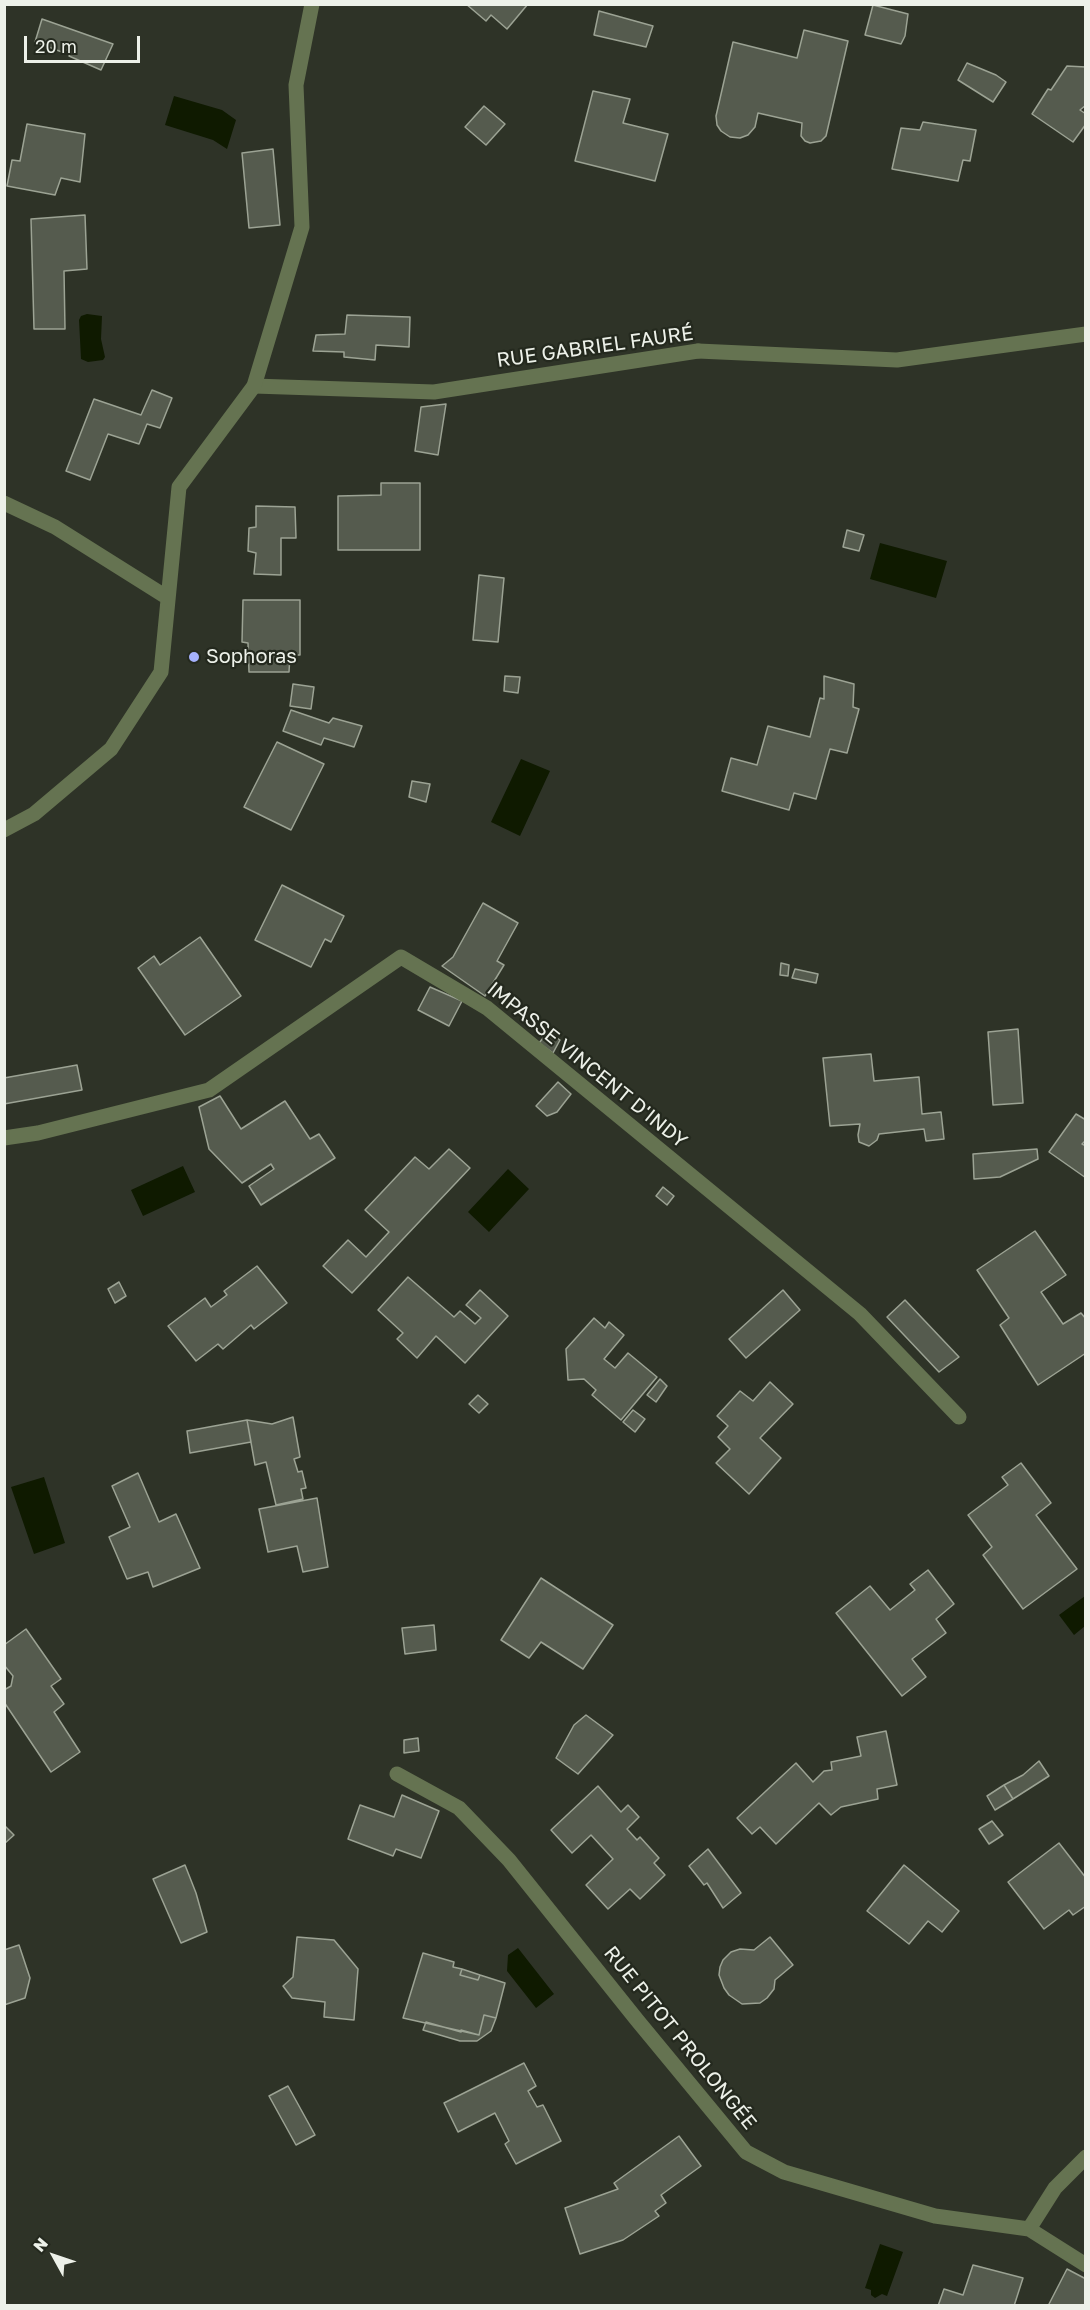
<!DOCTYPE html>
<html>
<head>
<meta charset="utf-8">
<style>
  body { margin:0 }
  #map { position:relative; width:1090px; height:2310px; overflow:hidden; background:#2e3327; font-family:"Golos Text",sans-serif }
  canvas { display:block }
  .frame { position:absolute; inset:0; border:6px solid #edf1e9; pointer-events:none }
  .north { position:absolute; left:24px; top:2226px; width:60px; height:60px; -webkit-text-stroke:4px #24291e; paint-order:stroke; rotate:310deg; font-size:16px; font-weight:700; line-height:24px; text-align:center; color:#edf1e9 }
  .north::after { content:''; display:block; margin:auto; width:21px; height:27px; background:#edf1e9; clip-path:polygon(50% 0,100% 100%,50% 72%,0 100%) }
  .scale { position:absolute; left:24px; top:36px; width:116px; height:27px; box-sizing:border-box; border:3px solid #edf1e9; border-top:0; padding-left:8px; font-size:18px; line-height:21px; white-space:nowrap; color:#edf1e9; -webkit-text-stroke:4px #24291e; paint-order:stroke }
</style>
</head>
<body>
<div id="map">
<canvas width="1090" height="2310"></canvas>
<div class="frame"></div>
<div class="north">N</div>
<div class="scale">20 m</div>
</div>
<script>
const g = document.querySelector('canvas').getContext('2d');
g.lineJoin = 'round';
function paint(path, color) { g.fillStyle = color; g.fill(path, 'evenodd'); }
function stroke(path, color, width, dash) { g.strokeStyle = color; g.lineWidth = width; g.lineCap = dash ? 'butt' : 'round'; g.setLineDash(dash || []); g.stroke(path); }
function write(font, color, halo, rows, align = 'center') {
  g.font = font + ' "Golos Text",sans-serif'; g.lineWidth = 4.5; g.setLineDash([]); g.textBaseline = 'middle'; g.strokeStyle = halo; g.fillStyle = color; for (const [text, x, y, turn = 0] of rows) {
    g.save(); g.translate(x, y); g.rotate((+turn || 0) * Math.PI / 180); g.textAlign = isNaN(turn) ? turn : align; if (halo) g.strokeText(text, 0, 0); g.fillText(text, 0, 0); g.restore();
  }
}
paint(new Path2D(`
  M174 96 222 110 236 120 227 149 213 140 165 125Z
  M87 314 102 316 101 339 105 357 103 360 88 362 81 359 79 320 81 316Z
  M880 543 947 561 936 598 870 579Z
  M521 759 550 771 520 836 491 822Z
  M183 1166 195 1192 143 1216 131 1190Z
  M508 1169 529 1189 489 1232 468 1212Z
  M44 1477 65 1543 34 1554 11 1487Z
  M1085 1596V1626L1074 1635 1059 1615Z
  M518 1948 554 1994 536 2008 507 1971 508 1955Z
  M880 2244 903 2252 887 2296 882 2294 875 2298 871 2295V2290L865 2288Z`), '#0f1a00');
const building = new Path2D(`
  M466 4H528L507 29 491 15 486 21Z
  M873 5 908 14 905 36 901 44 865 35Z
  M599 11 653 26 646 47 594 35Z
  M42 19 113 44 101 70 69 56 71 52 64 49 62 52 35 42Z
  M804 30 848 41 826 136 821 141 810 143 805 141 801 136 802 123 758 113 755 127 748 135 740 138 730 137 721 131 717 125 716 116 733 42 797 58Z
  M967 63 996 75 1006 82 993 102 958 80Z
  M1067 66 1086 67V105L1080 110 1086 114V124L1073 142 1032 114 1048 89 1051 90Z
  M593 91 630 99 623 123 668 134 655 181 575 161Z
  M484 106 505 124 486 145 465 127Z
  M923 122 976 130 970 161 963 160 958 181 892 169 901 128 920 130Z
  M27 124 85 134 80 182 61 178 55 195 7 186 12 160 20 161Z
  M273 149 280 225 249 228 242 153Z
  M85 215 87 269 64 271 65 329H34L31 219Z
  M347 315 410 317 409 347 376 345 375 360 344 357V352L313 351 316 335 345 334Z
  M152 390 172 398 160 428 147 424 139 444 108 434 90 480 66 471 94 399 141 415Z
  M446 404 438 455 415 451 421 407Z
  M381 483H420V550H338V496L381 495Z
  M256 506 295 507 296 538H281V575L254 574 256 553 248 551 249 528 256 527Z
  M847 530 864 535 859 551 843 547Z
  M479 575 504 578 498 642 473 640Z
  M243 600H300V655H290L289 672H249L248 643 242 642Z
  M505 676 520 677 518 693 504 691Z
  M824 676 854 684 853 707 859 709 847 753 830 749 816 799 794 793 789 810 722 791 731 758 757 765 768 726 810 737 820 698 824 699Z
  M293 684 314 687 311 709 290 706Z
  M291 710 329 723 333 718 362 726 354 747 324 738 321 745 283 731Z
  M277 742 324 764 291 830 244 807Z
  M412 781 430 784 426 802 409 797Z
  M282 885 344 916 331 942 325 939 311 967 255 940Z
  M483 903 518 923 497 961 504 965 485 996 442 966 453 957Z
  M200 937 241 996 185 1035 138 968 154 956 160 965Z
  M781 963 789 965 788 976 780 975Z
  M795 969 818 974 816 983 792 978Z
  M430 987 462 1001 449 1026 418 1010Z
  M1018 1029 1023 1103 993 1105 988 1032Z
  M548 1032 560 1040 553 1053 539 1043Z
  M871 1054 874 1081 919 1077 922 1114 941 1112 944 1139 926 1141 924 1129 879 1134 877 1140 869 1146 859 1142 858 1135 860 1124 830 1126 823 1058Z
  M77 1065 82 1090 4 1104V1078Z
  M558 1082 571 1094 557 1112 547 1116 536 1106Z
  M220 1096 241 1129 285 1101 310 1139 319 1134 335 1158 261 1205 249 1186 274 1169 271 1164 242 1183 209 1149 199 1107Z
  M1076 1114 1086 1120V1140L1082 1144 1086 1146V1178L1049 1152Z
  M449 1149 470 1168 352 1293 323 1266 348 1240 366 1257 389 1232 365 1210 415 1157 429 1169Z
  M1037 1149 1038 1159 1000 1177 974 1179 973 1154Z
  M663 1187 674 1196 667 1205 656 1196Z
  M1035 1231 1066 1275 1041 1292 1063 1324 1081 1313 1086 1319V1353L1038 1385 1000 1325 1009 1318 977 1270Z
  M257 1266 287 1303 254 1329 251 1325 223 1349 218 1344 196 1361 168 1326 205 1298 211 1307 227 1295 224 1291Z
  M408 1277 454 1317 460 1311 475 1324 481 1318 466 1305 480 1290 508 1316 465 1363 436 1336 417 1358 397 1339 403 1333 378 1310Z
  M119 1282 126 1296 115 1303 108 1289Z
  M783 1290 800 1310 746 1358 729 1339Z
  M905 1300 959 1357 939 1372 887 1317Z
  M594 1318 605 1328 609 1322 624 1335 604 1359 615 1368 628 1353 657 1377 621 1420 592 1395 596 1390 584 1379 568 1380 566 1349Z
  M660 1379 667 1386 656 1402 647 1395Z
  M770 1382 793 1404 760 1438 781 1458 749 1494 716 1463 730 1449 718 1437 728 1426 717 1416 740 1391 753 1401Z
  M478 1395 488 1404 479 1413 469 1404Z
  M633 1410 645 1419 635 1432 623 1422Z
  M293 1417 300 1457 294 1459 298 1472 302 1471 306 1488 301 1489 303 1499 276 1505 266 1462 255 1465 247 1420 272 1424Z
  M247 1420 251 1442 190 1453 187 1431Z
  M1021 1463 1051 1503 1036 1515 1077 1569 1023 1609 983 1555 992 1547 968 1515 1008 1485 1002 1477Z
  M138 1473 159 1522 176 1514 200 1568 153 1587 148 1572 127 1579 109 1537 130 1527 112 1486Z
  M317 1498 328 1567 303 1572 297 1546 268 1552 259 1509Z
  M928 1570 954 1604 936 1619 946 1633 912 1659 926 1677 902 1696 836 1613 870 1586 890 1610 915 1590 910 1584Z
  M541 1578 613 1625 583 1669 541 1642 529 1658 501 1640Z
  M434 1625 436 1650 405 1654 402 1628Z
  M26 1629 61 1679 51 1686 64 1704 54 1712 80 1752 51 1772 4 1702V1690L11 1686 13 1676 4 1665V1645Z
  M586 1715 613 1735 578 1774 556 1758 574 1725Z
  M886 1731 897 1785 877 1789 878 1799 841 1807 831 1815 819 1803 776 1844 760 1827 752 1834 737 1818 796 1763 813 1782 824 1771 832 1770 831 1762 861 1756 857 1737Z
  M418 1738 419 1751 404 1753V1740Z
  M1039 1761 1049 1776 1013 1799 1004 1785 1023 1775Z
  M1004 1785 1013 1799 995 1810 987 1796Z
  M598 1786 621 1812 628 1805 639 1817 627 1829 637 1840 640 1837 659 1858 654 1863 665 1875 640 1899 630 1889 608 1909 586 1885 613 1859 591 1835 572 1853 551 1830Z
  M402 1795 439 1811 421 1858 396 1849 393 1856 348 1839 360 1805 394 1817Z
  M992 1821 1003 1835 989 1844 979 1829Z
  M4 1825 14 1835 4 1844Z
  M1059 1843 1086 1878V1906L1073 1915 1069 1910 1044 1929 1008 1882Z
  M708 1849 741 1893 723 1908 707 1883 704 1885 689 1866Z
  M185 1865 196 1893 207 1932 181 1943 153 1879Z
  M904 1865 959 1911 942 1932 928 1921 909 1944 867 1911Z
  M297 1937 334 1940 358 1969 354 2020 324 2017 325 2002 292 1998 283 1986 293 1977Z
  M770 1937 793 1965 775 1980 774 1989 767 1998 760 2003 742 2004 729 1995 724 1988 719 1975 720 1967 723 1960 731 1952 740 1949 754 1950Z
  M19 1945 30 1978 25 1998 4 2005V1950Z
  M423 1953 454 1962 453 1967 462 1969 460 1975 478 1980 480 1975 505 1983 496 2018 484 2015 479 2035 403 2018Z
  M462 1969 480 1975 478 1980 460 1975Z
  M484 2015 496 2018 491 2031 477 2041H460L423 2030 426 2022 461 2032V2030L479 2035Z
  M524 2063 536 2086 528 2091 537 2107 543 2105 561 2141 516 2164 505 2144 509 2141 495 2113 458 2132 444 2103Z
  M288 2086 315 2135 296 2145 269 2096Z
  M679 2136 701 2166 661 2195 666 2203 655 2211 659 2216 623 2240 580 2254 565 2208 618 2189 614 2183Z
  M973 2265 1023 2278 1014 2306H938L944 2289 963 2295Z
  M1067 2269 1086 2279V2306H1048Z`);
paint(building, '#555b4e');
stroke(building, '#9ca394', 1.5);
stroke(new Path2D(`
  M254 386 434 392 698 351`), '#657351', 15);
stroke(new Path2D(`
  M698 351 897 360 1086 334
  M4 503 55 527 168 598
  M4 830 34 814 111 749 161 672 179 487 254 386 302 227 296 85 312 4
  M4 1138 38 1133 209 1090 401 957 487 1008 860 1314 959 1417
  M397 1774 459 1808 509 1860 637 2020 746 2152 784 2172 935 2216 1029 2229 1086 2265
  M1029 2229 1055 2188 1086 2157`), '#657351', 15);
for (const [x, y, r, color] of [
  [194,657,6,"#a5b1fc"]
]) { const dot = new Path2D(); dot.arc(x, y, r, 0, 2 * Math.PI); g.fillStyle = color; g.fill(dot); stroke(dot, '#24291e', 2); }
write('20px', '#edf1e9', '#24291e', [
  ["RUE GABRIEL FAURÉ",595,347,-8],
  ["IMPASSE VINCENT D'INDY",587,1065,39],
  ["RUE PITOT PROLONGÉE",680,2038,51]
]);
write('20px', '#edf1e9', '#24291e', [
  ["Sophoras",206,657]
], 'left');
</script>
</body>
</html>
